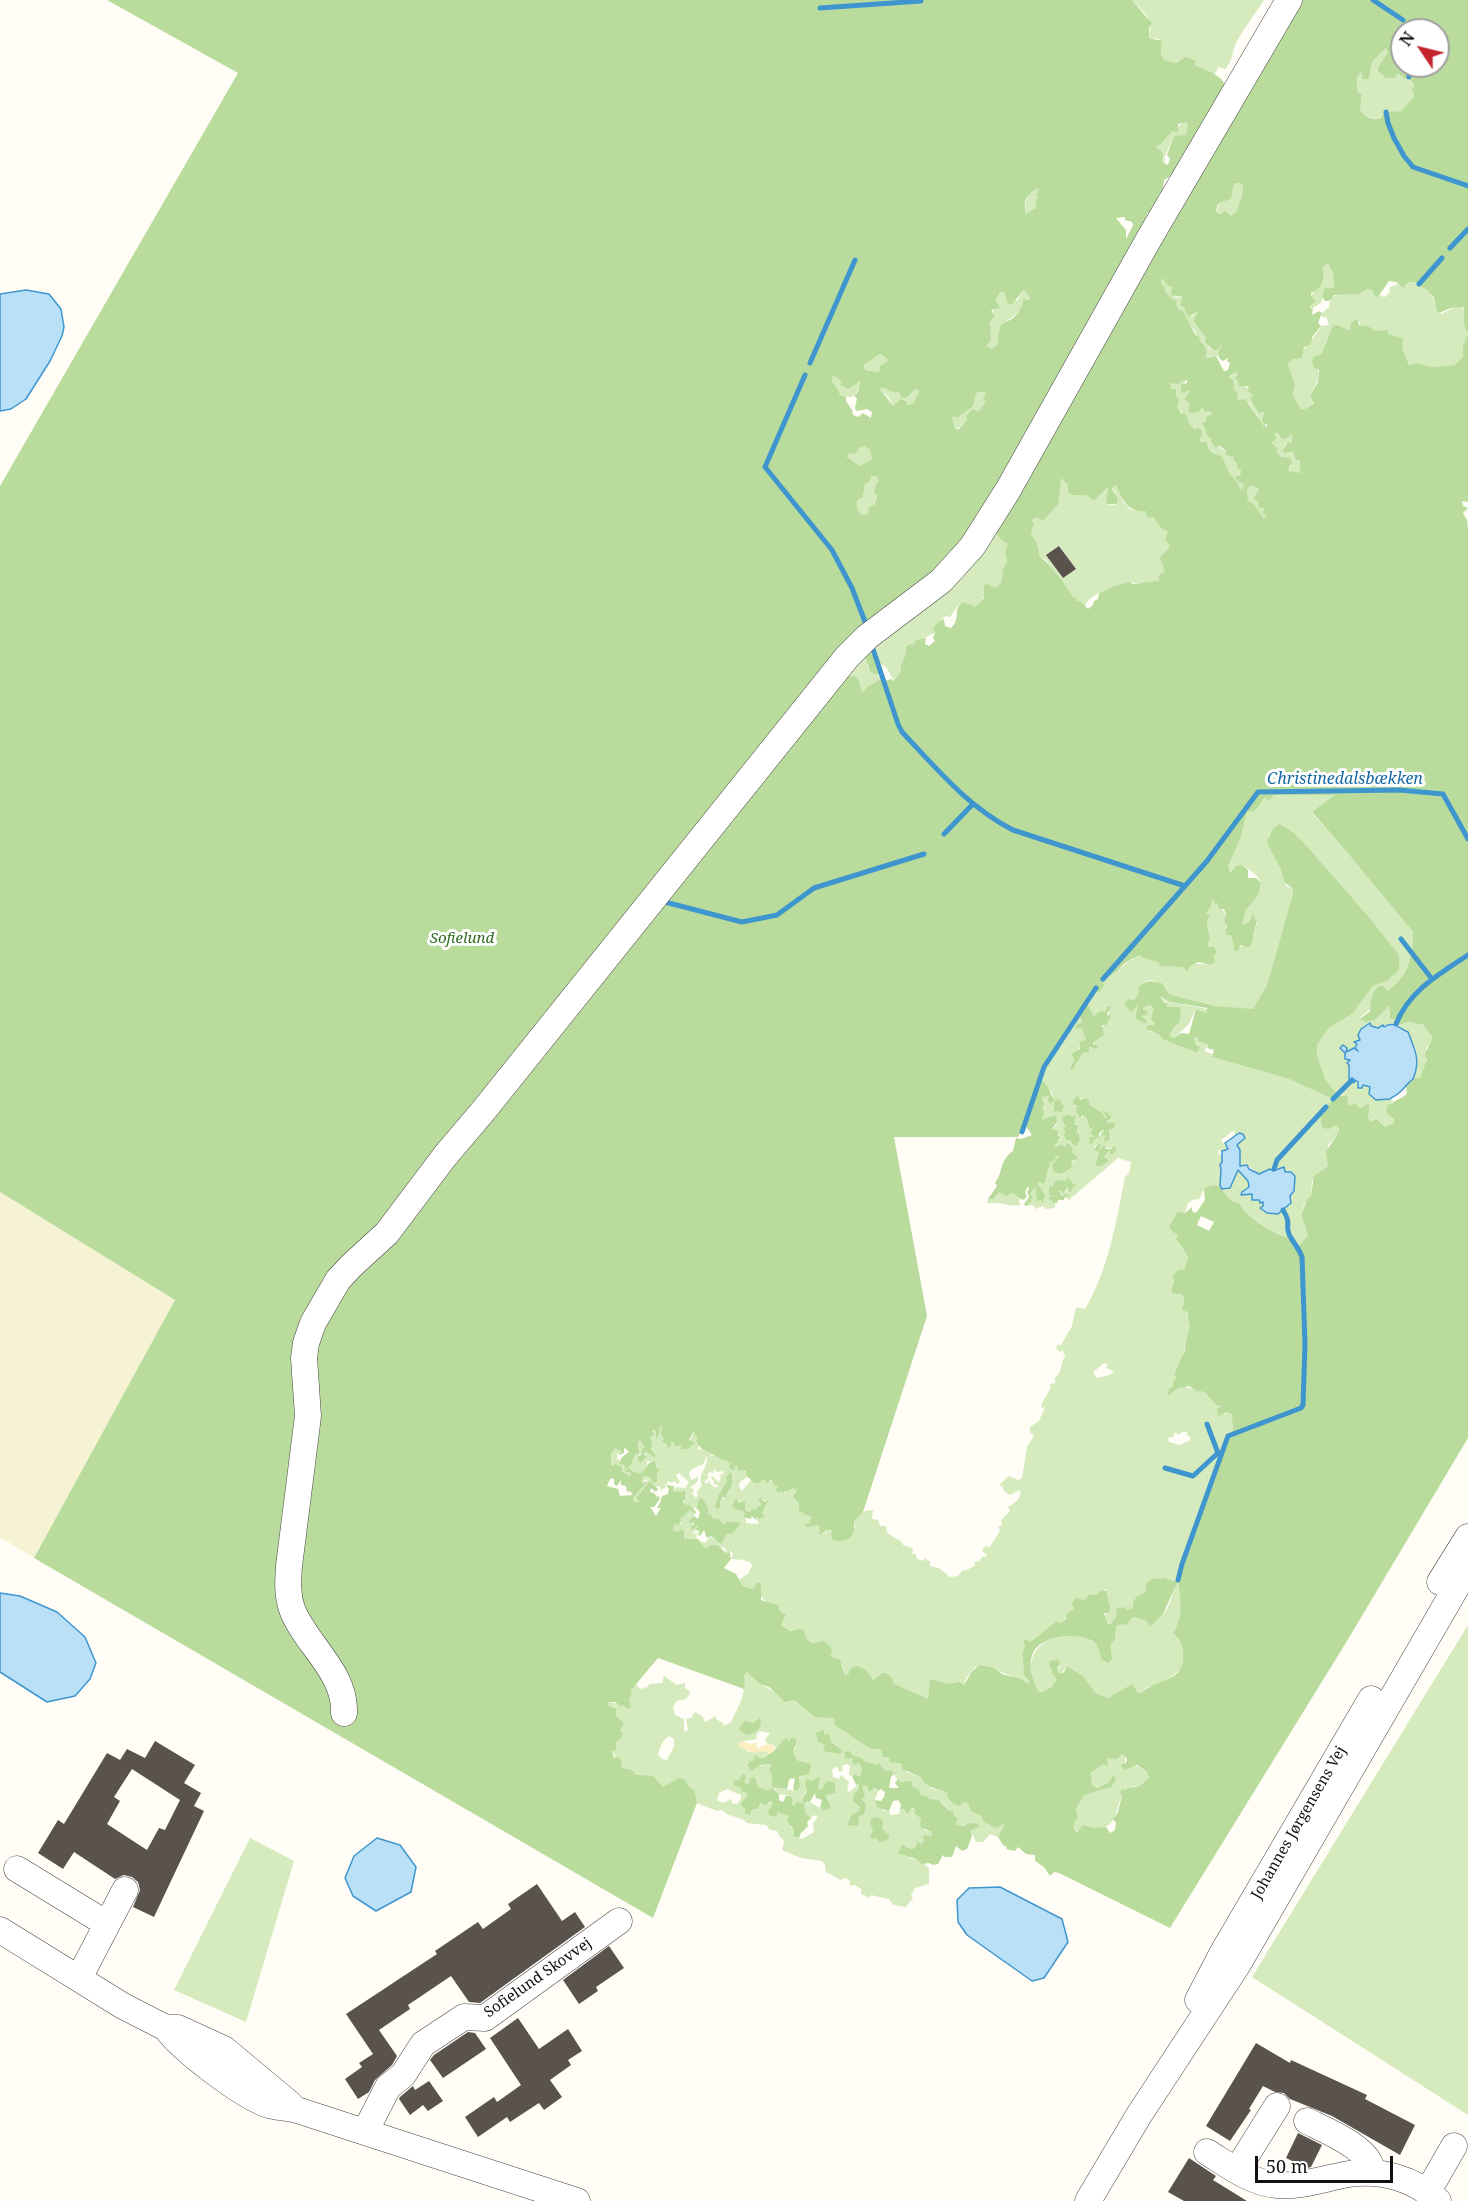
<!DOCTYPE html>
<html>
<head>
<meta charset="utf-8">
<style>
  body { margin:0 }
  #map { position:relative; width:1468px; height:2201px; overflow:hidden; background:#fffdf5; font-family:"Noto Serif",serif }
  canvas { display:block }
  .north { position:absolute; left:1390px; top:18px; width:60px; height:60px; box-sizing:border-box; background:#fff; border:2px solid #a0a0a0; border-radius:50%; rotate:305deg; font-size:16px; font-weight:700; line-height:24px; text-align:center; color:#111 }
  .north::after { content:''; display:block; margin:auto; width:21px; height:27px; background:#c4262e; clip-path:polygon(50% 0,100% 100%,50% 72%,0 100%) }
  .scale { position:absolute; left:1255px; top:2156px; width:138px; height:27px; box-sizing:border-box; border:3px solid #111; border-top:0; padding-left:8px; font-size:18px; line-height:21px; white-space:nowrap; color:#111; -webkit-text-stroke:4px #fff; paint-order:stroke }
</style>
</head>
<body>
<div id="map">
<canvas width="1468" height="2201"></canvas>
<div class="north">N</div>
<div class="scale">50 m</div>
</div>
<script>
const g = document.querySelector('canvas').getContext('2d');
g.lineJoin = 'round';
function paint(path, color) { g.fillStyle = color; g.fill(path, 'evenodd'); }
function stroke(path, color, width, dash) { g.strokeStyle = color; g.lineWidth = width; g.lineCap = dash ? 'butt' : 'round'; g.setLineDash(dash || []); g.stroke(path); }
function write(font, color, halo, rows, align = 'center') {
  g.font = font + ' "Noto Serif",serif'; g.lineWidth = 6; g.setLineDash([]); g.textBaseline = 'middle'; g.strokeStyle = halo; g.fillStyle = color; for (const [text, x, y, turn = 0] of rows) {
    g.save(); g.translate(x, y); g.rotate((+turn || 0) * Math.PI / 180); g.textAlign = isNaN(turn) ? turn : align; if (halo) g.strokeText(text, 0, 0); g.fillText(text, 0, 0); g.restore();
  }
}
paint(new Path2D(`
  M0 1192 175 1300 34 1558 0 1537Z`), '#f6f3d4');
paint(new Path2D(`
  M1132 0H1264C1255 14 1244 28 1236 43 1232 52 1233 61 1225 69L1219 67 1214 75 1179 60 1175 63 1164 60 1161 53 1162 45 1159 39 1149 38C1149 34 1151 26 1150 23 1148 16 1138 5 1132 0Z
  M1386 48 1388 52 1378 67 1409 77 1416 86 1412 88 1414 97 1401 111 1384 112C1376 124 1370 118 1360 110L1362 94 1357 92V78L1361 70 1363 75 1369 79 1372 62Z
  M1183 123H1189L1186 135 1183 137 1174 136 1165 156 1164 165 1155 147 1160 145 1167 135Z
  M1239 183 1243 186C1244 196 1238 202 1237 211L1231 216 1216 212 1219 204 1234 184Z
  M1036 187 1039 190 1036 208 1026 214C1024 200 1026 197 1036 187Z
  M1328 262 1333 273 1334 288H1327L1321 303 1311 309 1310 306 1316 302 1311 296 1320 284 1321 267Z
  M1163 279 1172 285 1175 297 1182 298 1184 307 1192 316 1199 309 1193 321 1206 338 1209 348 1213 350 1220 344 1223 346 1217 357 1209 356 1206 360 1204 358 1202 346 1196 336 1195 331 1163 290 1161 280Z
  M1409 282C1426 283 1434 296 1437 310L1442 314C1449 310 1458 304 1465 309L1468 333 1463 346V357L1459 362 1455 365 1430 367 1418 363 1409 365 1401 348 1403 341 1402 338 1372 331 1368 326 1359 327 1360 322 1355 320 1350 331 1338 325 1327 339 1321 354 1314 356C1320 380 1321 374 1310 396L1314 402 1305 409H1301L1293 395 1295 385 1288 364C1299 357 1315 337 1321 326L1329 325 1326 317H1322V313L1329 307 1331 297 1342 294H1360L1367 288 1372 290 1378 297 1380 295 1385 297 1389 293 1390 287 1398 284 1403 288Z
  M1024 290 1030 297 1022 303 1020 311C1004 324 999 321 999 344L992 349 985 346 991 340C988 322 993 308 1000 292H1004L1017 301Z
  M880 354 890 360 880 372 865 370 864 365Z
  M1236 372 1264 412 1262 417 1267 427 1264 426 1249 403 1236 401 1229 378 1230 374Z
  M833 374 842 382 840 384 852 385 860 381C857 393 856 401 840 395L839 391 832 381Z
  M1183 378 1187 379 1184 384 1186 390 1190 393 1187 402 1200 409 1213 412 1207 432 1221 449 1226 451V455L1234 457 1241 470 1240 480 1244 485 1242 489H1240L1238 483C1227 475 1225 454 1210 451L1208 445 1200 442 1195 430 1177 406 1176 396 1171 390 1169 383 1179 381Z
  M884 388 895 393 899 391 910 395 916 389 919 391 913 404 907 405 899 402 893 406 889 398 880 389Z
  M981 392 987 393 983 400 987 402 984 407 956 430 952 418 976 393Z
  M1277 432 1279 437 1292 433 1293 443H1288L1285 445V453L1293 452 1296 459H1300V473H1291C1289 469 1288 462 1285 459 1274 448 1271 449 1274 433Z
  M864 445 870 450 872 459 860 466 847 457 849 453Z
  M871 476H876L879 481 875 504 866 515H862L857 509V501L863 497 865 484Z
  M1060 477 1079 495H1100L1109 488 1106 504 1114 505 1118 503 1114 490H1112L1116 485 1123 502 1131 510 1146 511 1168 532 1170 546 1164 553 1165 572C1163 575 1162 578 1159 581 1155 584 1135 584 1130 582 1117 585 1088 594 1085 606L1076 601 1045 559 1040 557 1037 543 1031 534 1033 529 1032 521 1036 517 1045 519 1058 505ZM1060 546 1075 569 1063 578 1047 555Z
  M1252 486 1259 489 1255 501 1258 502 1264 508 1267 516 1264 520 1254 504 1248 502 1247 488Z
  M994 532 1008 544 1006 557 1007 562C1000 569 1005 573 1003 580 1002 587 992 588 987 592 983 596 981 603 975 607L959 604 950 617 946 616 939 621 935 633C923 637 916 645 905 650V656L900 667 901 671 894 681 886 667 878 662 872 646 861 659H867C866 672 873 673 883 678L868 686 862 694 843 677 881 609 888 608Z
  M1274 795H1336L1312 813 1345 850 1413 932V944L1410 960 1399 982 1360 1018 1365 1022 1375 1020 1389 1006V1015L1395 1019 1396 1024C1378 1029 1367 1030 1356 1047L1358 1052 1354 1048 1346 1052 1343 1048 1350 1061 1348 1077 1354 1081 1356 1079 1362 1087 1363 1085 1368 1088 1370 1087 1372 1096 1376 1099H1390L1394 1102 1390 1105V1115L1395 1123 1385 1127 1379 1120 1370 1123 1368 1116 1370 1106 1361 1108 1348 1106 1345 1094 1339 1096 1323 1078 1322 1068 1317 1056V1045L1330 1027 1352 1014 1373 986 1392 977 1399 967V955L1369 917 1307 846 1294 833 1273 828 1268 837C1273 854 1281 868 1286 886L1293 889V893L1267 985 1253 1010 1215 1006 1169 994 1162 983 1150 980 1143 982 1137 997 1134 1000 1129 999 1138 1002 1135 1018 1144 1014V1006L1150 1005 1155 1009 1151 1021H1154L1149 1031 1160 1035 1162 1039 1197 1053 1201 1047 1194 1041 1193 1036H1198L1208 1044 1205 1049 1206 1052 1213 1054 1212 1057 1289 1079 1333 1099 1319 1115 1338 1126C1340 1134 1334 1140 1328 1145V1166L1318 1173 1312 1182 1311 1196 1304 1205 1301 1215 1308 1235 1298 1247 1288 1235 1286 1237C1269 1232 1249 1217 1239 1203L1231 1200 1222 1191V1189L1227 1190 1238 1170 1248 1181 1249 1187 1246 1190 1252 1194V1199L1263 1202V1206L1282 1212 1291 1203 1290 1196 1294 1191 1295 1180C1283 1168 1275 1168 1259 1174L1247 1165 1240 1166V1150L1237 1145 1239 1142V1133L1235 1135 1234 1130 1221 1140 1228 1149 1222 1153 1219 1149 1218 1154 1222 1155 1220 1186 1204 1189 1199 1199 1193 1200 1188 1203 1178 1235V1243L1188 1257 1184 1270 1173 1280 1184 1297 1182 1305C1186 1310 1190 1321 1190 1327 1191 1331 1186 1337 1186 1341 1184 1351 1183 1363 1175 1372L1177 1378 1168 1395C1188 1380 1186 1390 1205 1392 1211 1396 1221 1408 1224 1415L1227 1412 1233 1414V1430L1226 1440 1179 1573C1178 1582 1180 1589 1182 1598 1184 1611 1179 1622 1173 1633 1185 1642 1185 1654 1181 1669L1165 1682 1146 1688 1141 1693 1139 1692 1132 1684 1108 1698 1096 1693 1083 1676 1067 1666 1060 1675 1057 1670 1061 1665 1052 1669 1051 1673 1058 1679 1055 1684 1052 1685 1048 1690 1039 1692C1035 1687 1034 1681 1032 1675 1023 1634 1082 1626 1098 1647L1110 1645 1116 1626 1135 1617C1169 1626 1168 1606 1177 1580L1172 1581 1160 1578 1146 1584 1145 1593 1132 1604V1609L1117 1615 1111 1624H1108C1105 1614 1104 1613 1108 1603L1105 1589 1098 1594 1090 1595 1070 1611 1061 1623C1053 1625 1026 1642 1024 1650 1021 1658 1025 1665 1023 1673L1029 1681 1028 1684C1010 1675 995 1668 975 1667L966 1678 964 1685C950 1677 938 1689 928 1699L893 1683V1679L887 1673H882L873 1680 845 1675 843 1666 830 1656 817 1642 812 1643 806 1638 781 1625 786 1615C774 1607 762 1602 755 1587L750 1590 742 1587 738 1581 744 1576 748 1574 752 1566 751 1563 748 1561 746 1562 745 1560 731 1559 733 1553 729 1550 725 1552 726 1549 723 1547 720 1549 712 1547 707 1550 703 1548 701 1541 705 1543 710 1537 721 1542 735 1523 725 1524 715 1518 713 1520 708 1515 706 1505 700 1501 694 1509 690 1505 684 1504 683 1502 686 1499 687 1495 672 1491 676 1487 685 1488 689 1482 679 1473 676 1475 680 1482 677 1485 675 1481 671 1483 669 1481 665 1486 666 1487 661 1490 659 1486 655 1487 654 1484 650 1483 639 1495 638 1502H633V1498L648 1481 646 1479 642 1483 643 1476H649L653 1483 656 1480 658 1469 655 1461H647V1467L642 1473 627 1472 631 1473 630 1477 622 1472 620 1467 617 1465 613 1467 611 1454 615 1447 621 1451 617 1454V1459L621 1461 619 1464 624 1465 627 1469 631 1465 639 1450 638 1441H641L646 1448 637 1457 640 1462 647 1452 656 1455C649 1447 647 1438 654 1430L656 1431V1438L660 1425 662 1426 665 1443 674 1442 679 1445H681V1449H687L694 1431 697 1435 696 1441 700 1445 697 1449 700 1450 701 1448 712 1452 710 1456 715 1455 731 1462 733 1466 738 1464 746 1474 749 1476 740 1482 739 1487 742 1491 751 1480 754 1482 763 1478 779 1485 780 1491H788L794 1486 797 1489 801 1511 811 1517 813 1526 819 1525 820 1533 823 1534 829 1529 836 1540 847 1539 855 1527 854 1522C862 1513 862 1510 873 1510L872 1519 878 1520 880 1526H886L887 1533 902 1542 903 1545 913 1548 912 1554H916L917 1559 923 1561 925 1558 930 1562V1566L939 1568 950 1577 958 1576 964 1569 965 1571 976 1565 974 1564 976 1561 978 1562 983 1556 985 1557 987 1555 982 1551 983 1548 987 1546 989 1548 1000 1531 998 1526 1002 1525 1001 1520 1010 1511 1008 1507C1014 1503 1022 1499 1020 1490L1010 1495 1004 1491 1002 1486 999 1485 1009 1476 1018 1480 1022 1478 1027 1447 1034 1436 1030 1433V1427L1039 1421 1045 1407 1042 1408 1041 1405 1051 1387 1050 1384 1055 1383V1378C1062 1373 1060 1364 1065 1356L1063 1350 1061 1352 1056 1349 1057 1345H1061L1072 1326 1076 1307 1085 1309C1109 1268 1116 1223 1125 1177L1129 1173 1131 1162 1118 1158 1069 1200 1059 1192 1061 1190 1066 1192 1068 1187 1073 1185 1067 1178V1181H1055L1054 1189 1051 1186V1197L1055 1204V1208L1046 1209 1043 1206 1036 1209 1033 1205 1026 1206 1030 1202 1033 1186 1036 1187 1038 1199 1043 1202 1044 1198 1038 1184 1039 1181 1044 1182 1049 1169 1048 1161 1055 1156H1059L1052 1165 1053 1170 1059 1174 1067 1171 1075 1159 1072 1153 1073 1149 1069 1145 1064 1148 1054 1146V1143L1060 1140 1061 1137 1052 1130 1057 1124 1054 1118 1042 1120V1098L1044 1095 1045 1100 1047 1096H1049L1051 1101 1055 1103 1052 1109 1063 1111 1058 1099 1056 1102 1053 1099 1052 1093 1039 1078 1047 1061 1079 1012 1086 1040 1078 1043 1081 1045 1074 1058 1073 1066 1076 1065C1081 1056 1084 1049 1095 1046L1094 1042C1102 1034 1102 1025 1109 1016V1011L1094 1016 1086 1003 1093 993 1101 990 1105 986 1103 983 1107 977 1115 974 1129 960H1132L1139 955C1145 960 1151 959 1158 962 1176 968 1193 962 1211 965L1213 964 1214 955 1208 944 1210 939 1207 922 1209 918 1206 913 1211 907 1212 899C1224 906 1229 918 1225 932L1231 935 1235 948 1252 943 1257 922 1254 921 1252 916 1249 922 1242 926C1243 921 1244 916 1246 911 1254 889 1276 885 1242 865L1233 868 1229 872 1228 866 1241 837 1247 812 1255 811 1265 796 1271 799ZM1083 1098C1089 1105 1100 1110 1104 1118H1107L1105 1113 1108 1114 1107 1123 1113 1124 1108 1134 1111 1137 1106 1140V1135L1102 1130 1100 1137 1097 1136 1093 1140 1095 1136 1090 1131 1093 1127 1087 1122 1086 1116 1083 1115 1082 1118 1078 1115 1079 1110 1073 1103ZM1071 1117 1076 1128V1134L1079 1133 1080 1140 1078 1145 1064 1135 1066 1126 1064 1118ZM1098 1144 1100 1150 1105 1148H1113L1110 1154V1150L1104 1157 1107 1163 1102 1166 1095 1164 1098 1161 1099 1153 1094 1147ZM1104 1363 1108 1364 1106 1368 1114 1371 1109 1375 1097 1378 1093 1372ZM1175 1432 1179 1435 1182 1432H1187V1435L1190 1437V1440L1180 1445 1169 1442 1168 1438 1173 1437ZM707 1456C708 1468 697 1475 702 1485L696 1493 698 1494 696 1498 692 1493 694 1489 690 1488 698 1481V1477L691 1480 689 1473 692 1469 703 1464ZM713 1469 717 1472 724 1471V1473L719 1476 721 1477 719 1482 712 1476 711 1478 714 1481V1484L718 1485 717 1488 711 1485 709 1480 707 1484 704 1482 709 1477 707 1475 709 1472 714 1473ZM733 1477 728 1494 717 1505 720 1491ZM736 1498V1501H745V1510L749 1512 759 1508 761 1498 766 1501 761 1518 758 1519 757 1517 755 1519 758 1521V1524L746 1523V1519L742 1517 745 1514 742 1510 735 1507Z
  M1159 995 1171 1002 1207 1009 1206 1013 1196 1009 1188 1025 1174 1038 1170 1036 1169 1033 1177 1026 1181 1007H1167L1168 1004Z
  M1408 1022 1425 1025V1028L1432 1037V1042L1426 1048C1427 1060 1427 1071 1418 1080L1413 1079C1423 1056 1416 1042 1399 1026Z
  M999 1192 1006 1196 1011 1193 1021 1197 1019 1202 1021 1205C1008 1208 1000 1200 987 1204L988 1199Z
  M690 1509 695 1514 691 1520 694 1522 691 1529 698 1526 699 1527 693 1533 695 1534 700 1531V1532L697 1534 696 1540 684 1539 679 1532 675 1531 671 1534 674 1523 680 1524 682 1523 677 1520Z
  M1468 1625V2115L1252 1977Z
  M747 1672C753 1675 756 1682 762 1685 771 1690 779 1693 785 1703L794 1700 797 1703 835 1718 874 1748 881 1749C883 1759 893 1763 902 1764L906 1772 922 1777 923 1782 932 1789 942 1790 968 1803 983 1816 1006 1824 998 1837 990 1834 983 1842H976L968 1823 963 1826 957 1825 953 1816 942 1802 921 1796 907 1782H899L893 1773 885 1771 879 1762 877 1765C872 1765 865 1762 862 1758L852 1755 849 1758 854 1761 853 1764 859 1763 862 1770 861 1777 855 1774 852 1776 849 1775 850 1766 846 1764 842 1766 843 1771 839 1772 838 1768 835 1767 832 1770 833 1777 839 1779 841 1775 849 1782 847 1790 849 1792 859 1784 860 1807 858 1812 855 1813 858 1819 863 1802 860 1798 862 1787 864 1785 878 1791 874 1802 884 1811H889L890 1815 899 1814 900 1810 915 1809 914 1813 921 1819 924 1830 932 1832 931 1836H927C924 1842 917 1848 911 1849L905 1846 910 1858 919 1860 929 1868V1884L915 1888 911 1895 913 1898 906 1907 893 1905 889 1899 871 1895 869 1898 861 1894V1889L855 1885 850 1886V1881L845 1878 841 1880 826 1872 825 1865 822 1861 801 1858 782 1850 784 1843 783 1839 780 1837 777 1831 770 1830 766 1825 747 1823 744 1820 727 1814 722 1810 717 1811 697 1803 695 1791 687 1786 685 1779 679 1778 663 1788C649 1772 646 1781 635 1774 630 1771 628 1770 621 1768L612 1750 616 1740 621 1739 623 1733 619 1732 624 1723 616 1716 613 1707 608 1705 609 1702 618 1704 628 1700 630 1688H632L636 1684 640 1689 648 1687 649 1684 662 1683 664 1676 677 1685 685 1683V1688L690 1692C688 1700 684 1699 677 1701L673 1707 675 1715 684 1719V1732L688 1730 686 1719 691 1718 695 1712 702 1716 705 1722 716 1716V1719L724 1724V1726L731 1722C737 1709 749 1690 742 1676ZM824 1730V1735L838 1746 839 1749 830 1751 825 1745 818 1741ZM760 1731 770 1733 765 1740 766 1743 773 1745 775 1748 789 1742 796 1747 793 1752 797 1760 805 1762 809 1774 799 1778 800 1787 796 1791 772 1787V1764L758 1766 764 1756 769 1754 766 1751 748 1752 740 1742 757 1739 756 1735ZM669 1736 674 1739V1746L667 1760 662 1759 658 1755C660 1748 662 1740 669 1736ZM735 1780 768 1792 775 1789 779 1794 790 1796V1805L805 1809 806 1814 811 1818 814 1815 818 1817 813 1823 814 1832 802 1839 793 1837 794 1830 790 1826V1816L778 1811 776 1814 771 1807 773 1803 769 1801V1804L761 1803 760 1806 744 1812 747 1793ZM818 1788 830 1793 826 1795 829 1800 823 1810 810 1802 807 1804 802 1800 807 1789ZM727 1789 741 1795V1799L737 1804 732 1803 731 1799 723 1803 717 1800 719 1793Z
  M1121 1754 1125 1756V1764C1136 1766 1144 1766 1149 1777L1140 1786H1134L1122 1795C1113 1818 1117 1832 1085 1827L1078 1833C1072 1827 1074 1823 1078 1817L1076 1809 1084 1794 1111 1787 1109 1782 1096 1788 1092 1785 1091 1774 1107 1758Z
  M250 1838 294 1861 246 2022 174 1990Z`), '#d5ebbd');
paint(new Path2D(`
  M107 0H1132C1139 7 1144 16 1152 23L1149 28V38L1162 41 1161 53 1164 60 1175 63 1186 57 1196 61 1194 65C1209 72 1229 76 1226 96L1235 102 1246 96 1251 89 1248 82 1295 0H1468V502L1462 501 1463 506 1468 508 1463 513 1467 520 1468 528V1438L1347 1641 1170 1928 1059 1873 1054 1872 1050 1876 1044 1867 1035 1861V1855L1026 1854 1018 1847 1015 1851 1006 1849 1007 1847 1003 1845 998 1837 1005 1824 995 1828 982 1820V1816L971 1811 968 1803 964 1802 960 1806 954 1804 947 1797 948 1793C938 1788 925 1789 921 1777L902 1769V1764L890 1762 888 1758 883 1757 881 1749H871L835 1725 834 1718 815 1717 794 1700 783 1703V1700L769 1687 760 1684 747 1672 743 1676 745 1679 744 1689 658 1658 632 1689 630 1688 632 1693 629 1700 631 1707 628 1709 623 1705 620 1706 615 1702H609L608 1705 616 1709V1716L624 1723 620 1731 623 1733 621 1739 616 1742V1750L612 1751 614 1758 617 1757 622 1760 621 1768 632 1770 636 1775 653 1776 663 1787 679 1778 685 1779 688 1786 695 1791 697 1803 653 1918 34 1558 175 1300 0 1192V486L238 73ZM1404 21 1412 25 1414 30H1438V66H1416L1415 76 1399 62 1398 55 1402 57V30H1409ZM1386 48 1388 52 1378 67V71L1386 78H1394L1398 73 1405 79 1409 77 1415 86 1412 88 1414 97 1401 111 1384 112 1380 118C1370 121 1368 117 1360 110L1362 94 1357 92V78L1361 71 1363 79H1369L1372 62ZM1183 123H1188L1186 135 1174 136 1167 155 1170 159 1168 165 1162 162 1163 153 1156 147 1160 145 1172 131 1178 132V124ZM1192 151 1198 155 1150 237 1146 235 1147 213 1155 212 1160 200 1158 196 1163 189 1164 180 1179 171 1188 153ZM1239 183 1243 186C1244 196 1238 202 1237 211L1231 216 1225 211 1221 214 1216 212C1218 198 1223 204 1231 198L1234 184ZM1036 188 1039 190 1036 194 1038 197 1036 201V208L1026 214C1023 197 1026 198 1036 188ZM1125 217V220L1132 222 1133 225 1126 239V230L1116 218ZM1328 263 1333 273 1334 288H1325L1322 296 1325 301H1329L1334 295 1360 294 1367 289 1372 290 1376 297H1378L1389 281 1396 282 1403 288 1409 282H1414L1427 290 1434 298 1437 311 1439 313 1451 308 1464 307V325L1468 333 1463 346V357L1455 365 1430 367 1418 363 1409 365 1402 348 1403 340 1402 338 1388 334V330L1375 331 1368 326H1359L1358 320H1355L1351 323 1350 331 1338 325 1333 326 1321 354 1314 356 1312 361 1314 368 1319 370 1318 382 1310 396 1314 403 1305 409H1301L1293 395 1295 385 1288 364 1294 359 1302 358 1304 347C1310 346 1312 344 1312 337L1321 326 1318 323 1322 313 1319 311 1312 315 1313 308 1311 309 1310 306 1316 302 1311 296V293C1322 289 1326 278 1322 267ZM1163 279 1168 286H1172L1171 295 1182 297 1180 305 1184 307 1188 317 1198 311 1193 321 1206 338 1205 342 1213 350 1219 349 1220 345 1222 346 1218 353 1219 358 1223 361 1228 358 1227 361 1230 363 1228 370 1224 371 1216 356 1205 358 1207 353 1205 347 1200 341 1199 336H1196L1183 311 1179 310 1176 304 1177 301 1170 297 1164 290 1166 287H1163L1161 280ZM1024 290 1030 297 1028 300 1024 299C1022 303 1021 309 1018 313 1006 328 999 314 998 344L992 349 986 346 991 340 990 322 995 316 991 312 993 309 1000 308 996 300 1000 292H1004L1008 304H1012ZM880 354 889 360 880 366 879 372 865 370 864 365ZM1236 372 1238 375 1235 378 1238 381 1239 386H1247L1249 388 1247 390 1253 396 1250 398 1259 413 1264 412 1262 420 1264 424H1267V427L1264 426 1245 399 1237 400 1238 393 1234 390 1233 380 1229 378 1230 375ZM833 375 842 382 840 384 848 389 860 381 858 392 854 396 857 398 855 408 856 411 867 409 872 412 871 418 863 413 858 417 853 415 852 410 846 401V397L840 395 839 391 832 381ZM1183 379V381L1187 380V383L1181 385V392L1183 393 1189 391 1190 392 1185 398V400L1190 404 1188 411 1191 413 1199 412 1202 408 1204 411 1212 412 1211 415 1207 416 1205 423H1202L1207 433V436L1212 439 1211 441 1215 447 1220 446 1226 451V455L1234 457 1233 460 1237 463V468L1241 470 1240 476H1236V479L1244 485 1242 489H1240L1238 483 1230 474 1222 457 1210 451 1206 442H1200L1199 438 1202 437V430L1197 428 1195 430 1188 421 1186 414 1181 413 1177 406 1179 400 1176 396V389H1171L1170 383 1179 384ZM884 388 895 393 899 391 901 397 906 398 916 389 919 391 913 404 907 405 906 401 901 399 893 406 880 389ZM981 392 986 393 983 400 986 402 978 412 973 409 966 416 967 420 959 429 956 430 952 418 954 416 957 418 973 406 976 393ZM1274 433H1277L1282 439 1287 438 1292 434V443L1288 442 1283 450 1284 453 1293 452 1296 460H1300V473L1289 471V466L1292 463 1290 458 1282 457 1277 452V448L1272 443 1276 439ZM864 446 870 450 872 459 860 466 847 457 849 453 855 454 859 448ZM871 476H876L879 481 876 484 874 492 877 496 875 504 868 508 869 511 866 515H862L857 509V501L863 497 865 484 870 481ZM1061 478 1068 485V492L1073 495H1086L1094 500 1108 488 1106 504H1117L1118 499 1112 489 1116 485C1122 500 1128 513 1146 511L1147 517 1154 518 1161 528 1168 532 1165 539 1170 546 1160 558 1165 572 1159 575V581L1133 584 1130 582 1117 585 1099 593 1098 599 1094 601 1093 605 1088 609 1081 602 1076 601V597H1073C1069 589 1047 560 1040 557L1037 543 1031 534 1034 524 1032 520 1037 517 1043 521 1058 505ZM1252 486 1259 489 1253 499 1258 502 1259 508H1264L1263 514 1267 516 1264 519 1254 504 1248 501 1247 488ZM986 525C995 530 998 539 1008 544L1005 552 1007 562C998 571 1008 581 995 588L988 584 984 585V598L975 607 964 602 959 605C955 613 959 621 951 628L945 626 944 619 939 621 933 628 935 633 933 638 935 641 929 646 925 644 926 638 916 640 914 645 910 644 906 647 905 656 900 667 901 671 894 681 891 679 885 681 883 678 868 686 862 693 859 681 855 676 843 677 836 670 852 652 850 639 856 632 859 634 870 627V624L881 609 899 607 903 611C938 584 962 562 986 525ZM1274 795H1335L1312 812 1345 850 1413 932C1414 954 1407 979 1387 991L1384 986H1379C1372 992 1370 1001 1370 1011L1360 1019 1365 1022 1375 1020 1389 1006 1390 1019H1395L1397 1026 1408 1022 1424 1025 1425 1028 1432 1037C1432 1045 1425 1048 1425 1057L1427 1059 1420 1078 1413 1079 1406 1085 1407 1093C1403 1099 1397 1098 1392 1104L1388 1105 1386 1112 1394 1120V1123L1385 1127 1377 1119 1370 1122 1368 1116 1370 1106 1368 1104 1361 1108 1358 1107 1356 1103 1348 1106 1347 1095 1339 1096 1324 1078V1074L1317 1056V1045L1330 1027 1352 1014 1373 986 1388 980 1399 970V955L1369 917 1307 846 1294 833 1280 824 1273 828 1267 841C1272 856 1282 866 1284 882L1293 889V893L1267 985 1253 1009 1215 1006 1169 994 1162 983C1152 981 1146 979 1139 987L1138 995 1134 1000 1129 999 1124 1004 1131 1012 1138 1004 1135 1018 1146 1024 1147 1021 1141 1016 1146 1015 1148 1012 1143 1009 1144 1007 1150 1005 1154 1009 1151 1020 1154 1022 1153 1025H1149L1146 1029 1160 1035 1162 1039 1197 1053 1201 1047 1196 1044 1193 1037 1197 1038 1198 1036V1041L1208 1044 1207 1048 1214 1050 1212 1057 1289 1079 1333 1099 1319 1115 1321 1118V1124L1323 1128 1329 1129 1336 1125 1339 1129 1336 1137 1326 1151 1328 1166 1314 1176 1311 1196 1307 1200 1301 1215 1308 1235 1298 1247 1288 1235 1286 1237C1269 1232 1248 1217 1239 1203 1220 1200 1226 1177 1204 1189L1205 1200 1196 1213 1192 1211V1207L1185 1213 1178 1212 1169 1226 1172 1231 1178 1235 1176 1239 1188 1257 1184 1270H1178L1173 1275 1174 1283 1171 1291 1173 1293 1181 1294 1184 1297 1182 1310 1187 1312 1190 1327 1186 1340 1185 1350 1174 1375 1177 1378 1173 1382V1386L1169 1389 1167 1396 1179 1388 1189 1386 1196 1391 1205 1392 1216 1405 1220 1406 1217 1410 1219 1416 1227 1412 1232 1414 1233 1430 1226 1440 1182 1564 1178 1580 1172 1581 1165 1578 1152 1579 1146 1584 1145 1593C1136 1596 1133 1599 1132 1609L1127 1610 1124 1607 1116 1609 1117 1615 1111 1624H1108L1104 1613H1109L1110 1607 1106 1591 1101 1590 1098 1594 1089 1595 1084 1600 1076 1598 1072 1603 1074 1608 1066 1615V1618L1061 1623 1056 1622 1030 1642 1025 1639 1023 1641 1025 1646C1020 1656 1025 1664 1023 1673L1029 1681 1028 1684 1021 1679 1002 1674 994 1668 980 1665 972 1671 964 1685 959 1682 944 1684 942 1682 930 1679 928 1699 893 1683V1679L887 1673H882L873 1680 866 1670 857 1666 851 1668 848 1675H845L840 1660 830 1656 832 1652 831 1647 824 1641 812 1643 806 1638 804 1630 799 1629 791 1631 781 1625 786 1615 780 1611 778 1605 761 1600V1583H756L755 1587 750 1589 747 1587H743L736 1574 724 1568 731 1559 729 1550 726 1553 717 1545H710L706 1549 698 1539H684V1531L680 1529 679 1532 673 1530 671 1534 675 1523 678 1526 681 1521 679 1520 690 1510 695 1514 696 1512 690 1505 684 1504 683 1501 686 1499 685 1490 681 1492 673 1491 674 1486 666 1485 669 1489 668 1494 662 1496 660 1503 657 1508H661L656 1516 650 1507H654L660 1499 659 1496 657 1497 654 1493 650 1492 651 1488 656 1492 658 1489 650 1481 636 1498 639 1500 638 1502H634L633 1498 648 1481 642 1483 643 1476 650 1477 653 1483 657 1482V1473L660 1470 657 1468 655 1461 650 1462 642 1473 633 1472 629 1468 625 1471 631 1473 630 1476 622 1472V1467L615 1464 612 1466 611 1454 615 1448 621 1451 618 1455 624 1453V1447L629 1452 622 1457 619 1464 624 1465 626 1469 631 1465 636 1454 639 1453 638 1441H641L645 1448 642 1449 641 1455 637 1457 640 1463 647 1457 644 1455 646 1452 655 1457 656 1455 651 1449 652 1443 650 1437 654 1434 652 1431 654 1430 656 1431V1438L658 1437 660 1426H662L661 1435 664 1438 662 1441 667 1444 668 1448 671 1445V1442H674L675 1446 681 1445V1449H687L694 1444V1442L689 1440 694 1431 695 1435 697 1436 696 1441 701 1448 725 1461 727 1460 728 1463 732 1462 729 1466 733 1471 735 1468 734 1466 737 1465 738 1470 745 1471 746 1475 754 1483H760L763 1479 767 1483 771 1480 775 1486 779 1485 776 1490 778 1493 780 1491 784 1493V1491H788L794 1487V1490L797 1489V1492L793 1496 799 1503V1511L811 1517 809 1524 805 1523 806 1527 819 1525 820 1535 827 1530H831L832 1539 840 1542 850 1538 854 1532V1522L863 1512 927 1316 894 1137H1018L1026 1120 1027 1128 1032 1135 1021 1139 1016 1138 1013 1151C999 1161 1004 1170 995 1183L997 1186 988 1199H993L999 1192 1006 1196 1012 1193 1023 1200 1027 1197 1025 1192 1028 1186 1029 1190 1027 1191 1029 1197 1024 1204 1026 1206 1032 1201 1030 1199H1033L1031 1193 1035 1186 1037 1201 1041 1200V1203L1043 1202 1045 1195 1038 1184 1039 1182 1044 1184 1050 1164 1048 1161 1052 1163 1056 1158 1055 1156H1059L1052 1165 1053 1170C1061 1178 1065 1171 1072 1167L1071 1165 1073 1160 1078 1159 1076 1155 1072 1153 1073 1149 1068 1143 1064 1147 1062 1144 1056 1147 1054 1146 1061 1137 1058 1136V1131L1052 1129 1057 1122 1056 1115 1042 1120 1044 1112 1042 1108 1044 1106 1042 1098 1044 1095V1100L1047 1096H1049L1048 1102H1050L1051 1104 1053 1101 1054 1102 1053 1111 1062 1112 1063 1108 1065 1107 1060 1102 1062 1100 1058 1099 1056 1101 1054 1100C1049 1091 1049 1085 1039 1078L1047 1061 1079 1013 1082 1023 1077 1024 1075 1029 1082 1028 1086 1040 1078 1042 1080 1044V1049L1072 1054 1074 1061 1070 1069 1071 1070 1073 1069 1083 1053 1089 1052V1047L1097 1049 1098 1046 1093 1044 1094 1042 1104 1035 1102 1025H1106L1111 1017 1107 1014 1111 1007 1108 1006 1105 1012 1101 1011 1094 1016 1086 1002 1093 993 1100 992 1105 985 1103 983 1106 977C1116 976 1119 968 1126 962 1130 959 1134 959 1139 955L1143 958 1158 962 1161 966 1183 967 1187 971 1190 966 1199 962 1211 965 1215 962 1214 955 1217 953 1214 947H1209L1208 944 1210 939 1207 922 1210 915 1206 913 1211 907 1212 899 1215 904 1218 903 1219 909H1224L1226 915 1224 921 1227 926 1225 931 1227 935H1231L1235 951H1238L1240 945 1249 947 1252 943 1257 919 1254 921 1255 917 1253 914 1249 922 1242 925 1246 910 1258 895 1261 883 1256 878H1248V870L1242 865 1236 866 1230 872 1228 866 1241 837 1247 812 1255 811 1265 797 1268 800 1271 799ZM1160 996 1171 1002 1207 1008 1206 1013 1196 1009 1189 1034 1181 1033 1174 1038 1170 1036V1033L1180 1021 1181 1007H1167L1168 1004 1164 1002ZM1201 1216 1214 1222 1209 1231 1197 1225ZM614 1478V1484L617 1486 621 1480V1485L626 1486 627 1492 630 1491 633 1495 620 1496 618 1489 607 1486 610 1479ZM1178 1581C1181 1601 1184 1615 1173 1633 1180 1639 1183 1644 1183 1653 1185 1684 1157 1678 1141 1693L1138 1692 1132 1684 1108 1698 1096 1693 1083 1676 1067 1666 1064 1672 1060 1674 1057 1670 1060 1662 1057 1660 1050 1661 1049 1666 1052 1669 1051 1673 1057 1679C1054 1685 1047 1692 1039 1692 1035 1687 1034 1681 1032 1675 1030 1667 1030 1658 1034 1651 1044 1635 1080 1631 1095 1643 1099 1647 1100 1655 1102 1660L1108 1663 1112 1659 1110 1645 1115 1639 1116 1626 1121 1624 1126 1625 1131 1619 1135 1617 1147 1621 1150 1627 1163 1614ZM1122 1754 1125 1756 1127 1760 1125 1764H1121L1124 1770 1137 1765 1146 1771 1149 1777 1140 1786 1129 1788 1125 1790 1123 1789 1120 1792 1122 1795 1118 1812 1113 1819 1116 1823 1115 1830 1110 1833 1106 1827 1094 1828 1083 1825 1077 1833C1072 1827 1074 1823 1078 1817L1076 1809 1084 1795 1111 1787 1116 1779 1113 1775 1109 1782 1097 1788 1092 1785 1091 1773 1103 1764 1108 1766 1107 1758 1117 1759Z
  M872 646 881 673 877 675 870 672 866 659H861Z
  M1078 1096 1080 1100 1086 1098 1090 1102 1089 1104 1102 1113 1105 1118H1107L1103 1111 1109 1114 1111 1118 1107 1121V1123L1112 1122 1115 1124 1114 1128 1109 1130 1110 1139 1105 1142 1104 1140 1106 1135 1101 1136 1104 1131 1102 1130 1099 1134 1100 1140 1097 1137 1091 1144 1089 1143 1090 1137H1095L1090 1133 1093 1127 1090 1129 1086 1117 1083 1115 1080 1118 1076 1111 1079 1110 1076 1109 1077 1106 1073 1104 1074 1099Z
  M1070 1115 1071 1117 1076 1115 1074 1125H1078L1076 1134 1079 1133 1080 1140 1077 1146 1072 1144 1071 1140H1066L1064 1135 1065 1131 1063 1128 1066 1126 1063 1122 1062 1116Z
  M1098 1144 1101 1145 1099 1149 1100 1150 1104 1145 1106 1149H1111L1115 1146 1116 1150 1113 1154H1110V1150L1104 1157 1109 1161 1102 1166H1095L1099 1153 1096 1150 1093 1151Z
  M1067 1176 1073 1184 1077 1185 1073 1187 1071 1192H1069L1068 1187 1063 1194 1062 1191H1059L1062 1196 1065 1194 1070 1195 1065 1197 1064 1200H1058L1057 1203H1053V1201L1049 1199V1197L1052 1196 1049 1195V1188L1051 1186 1054 1188 1053 1185 1056 1180 1067 1181Z
  M730 1472 732 1475V1484L726 1497H723L720 1502V1507L717 1509 715 1507C717 1499 720 1489 727 1482L726 1478Z
  M700 1498 703 1499 708 1508V1515H711L713 1519 717 1518 724 1524 728 1522H739L740 1525 731 1534H727L721 1544 711 1536 707 1538 704 1530 701 1535 698 1536 700 1531 695 1530 698 1527V1526L691 1530V1526L694 1525V1522L690 1523 689 1521 694 1516 698 1519 700 1512 696 1508Z
  M736 1498 738 1502 745 1501V1510L749 1512 753 1509 755 1510 761 1504 758 1499 761 1498 765 1502 768 1500 762 1513 765 1516 759 1519 757 1517 755 1519 752 1516 751 1519 742 1517 745 1514 742 1510H737L732 1506Z
  M760 1718C764 1728 754 1734 746 1735L739 1730 741 1725 745 1721 753 1723Z
  M824 1730V1735L829 1733 831 1741 843 1751 840 1754 823 1751 825 1745 818 1742 816 1733Z
  M792 1737 797 1740 793 1752 797 1760 811 1764 809 1774 799 1777 800 1787 796 1791 793 1789 795 1779 792 1778 789 1780 787 1789 772 1787V1775L769 1770 772 1764 760 1765 752 1771 747 1765 750 1761H753L755 1755 761 1759 774 1751 784 1739H787L789 1742Z
  M850 1751 852 1755 862 1758C866 1763 872 1763 877 1765L879 1762 885 1771 891 1770 894 1774 891 1777 889 1788H899L895 1783 898 1779 899 1782 912 1781V1786L919 1790 921 1796 925 1795 930 1799 939 1800 948 1810 954 1812 953 1815 958 1819 956 1822 957 1825 964 1826 968 1823 978 1824 979 1827 971 1830 972 1836 967 1849 962 1851 956 1846 952 1857H945L943 1855 938 1864 933 1865 929 1863 922 1864 916 1859 898 1853 902 1845 911 1849 915 1848 918 1842 921 1844 924 1841 923 1835 931 1836 932 1832 920 1827 921 1819 914 1813 915 1809 912 1808 907 1814 904 1809 900 1810 901 1804 898 1800 893 1801 889 1811 878 1808 874 1800 881 1801 884 1797 885 1792 881 1789 878 1791 874 1788 869 1792 868 1787 864 1785 862 1787 865 1796 861 1799 866 1804 864 1815 859 1816 858 1826 847 1825 852 1814 858 1812 860 1807 853 1801 854 1794 859 1789V1784L856 1785 852 1776 855 1774 860 1777 862 1770 859 1763 853 1765 852 1759 845 1758V1752Z
  M743 1774 746 1776 744 1782 748 1785 751 1777 755 1778 758 1787 768 1791 772 1788 779 1794V1800L783 1802 786 1796H790L793 1800 791 1805 794 1806 797 1802 804 1804 806 1814 811 1818 807 1822 808 1826 801 1833 799 1838 793 1837 794 1830 787 1821 789 1816 778 1812 776 1817 769 1815 768 1812 773 1803 770 1801 766 1805 761 1803 757 1809H752L750 1815 744 1813 745 1809 741 1805 742 1802 746 1798 747 1793 741 1791 740 1786 737 1787 733 1784 735 1780H739Z
  M818 1777 820 1778 818 1788 821 1790 827 1781 835 1783V1793L826 1795 831 1808 823 1811 820 1807 822 1800 816 1798 815 1793 810 1802 804 1803 802 1800 807 1791 805 1783 807 1779 812 1781Z
  M876 1817 881 1819 883 1822 882 1829 889 1835V1839L882 1842 878 1841V1838L874 1839 870 1837 873 1830 870 1823 872 1818Z`), '#b9dc9c');
paint(new Path2D(`
  M743 1742 752 1744 758 1742 756 1747 759 1748 769 1743 775 1748 774 1751 769 1754 765 1751 753 1753 738 1746 737 1743Z`), '#fbeec1');
const water = new Path2D(`
  M26 290 49 294 61 309 64 327 62 336 50 361 26 399 11 409 0 411V294Z
  M1370 1023 1371 1026 1378 1028 1383 1025 1384 1027C1393 1020 1400 1029 1408 1032 1415 1050 1421 1060 1413 1079 1407 1083 1405 1088 1400 1092 1396 1096 1393 1096 1390 1099L1376 1100 1369 1094 1370 1087 1363 1085 1362 1088H1358V1082L1355 1080 1354 1083 1352 1079H1349V1065L1347 1063 1350 1060 1345 1059V1053L1340 1048 1343 1045 1347 1048 1346 1052 1354 1048 1358 1051 1355 1048 1357 1044 1354 1042 1360 1040 1358 1035 1361 1029Z
  M1239 1133 1243 1134 1245 1138 1237 1145 1240 1150V1166L1247 1165 1249 1169 1259 1174 1270 1169 1273 1171 1284 1167 1285 1172H1291L1295 1176 1294 1191 1290 1196 1291 1203 1278 1214 1267 1213 1260 1208 1263 1206V1202L1260 1203 1259 1200H1252V1194L1241 1195 1242 1192 1249 1187 1248 1181 1238 1170 1230 1188 1222 1189 1220 1186 1221 1169 1220 1165 1222 1162V1151L1228 1149 1225 1143Z
  M0 1593 20 1596 57 1612 85 1637 96 1663 90 1679 75 1696 47 1702 0 1672Z
  M377 1838 400 1845 416 1867 411 1892 376 1911 353 1896 345 1878 354 1856Z
  M1000 1887 1062 1919 1068 1942 1044 1978 1032 1981 967 1935 958 1922 957 1900 969 1888Z`);
paint(water, '#b9e0f7');
stroke(water, '#3f96cf', 1.5);
stroke(new Path2D(`
  M1373 0 1403 20
  M820 8 921 1
  M1409 77V71
  M1386 112 1388 123 1394 138 1404 156 1413 167 1468 186
  M1450 248 1468 229
  M1419 284 1442 258
  M810 363 855 260
  M805 375 765 467 832 550 852 588 867 627
  M872 646 898 724 902 732C937 769 968 807 1013 830L1185 886
  M944 834 973 804
  M665 902 742 922 777 915 814 888 924 854
  M1401 939 1432 979
  M1103 979 1207 861 1258 792 1399 790 1443 794 1468 839
  M1396 1024C1409 991 1439 974 1468 955
  M1333 1099 1352 1080
  M1022 1132 1044 1067 1096 988
  M1274 1169 1277 1160 1326 1107
  M1207 1424 1218 1453 1221 1454
  M1165 1468 1193 1476 1218 1453
  M1178 1580 1182 1564 1228 1436 1301 1408 1303 1405 1305 1344 1302 1257C1299 1248 1293 1243 1289 1234 1285 1225 1292 1224 1283 1210`), '#3f96cf', 5);
paint(new Path2D(`
  M1059 546 1076 569 1063 578 1046 555Z
  M155 1741 195 1765 184 1783 201 1793 194 1806 204 1811 154 1917 133 1907 140 1890 138 1882 132 1877 124 1875 115 1879 74 1852 63 1869 38 1853 58 1820 64 1824 107 1753 120 1760 127 1749 145 1758ZM132 1769 180 1800 165 1830 159 1828 147 1850 107 1824 120 1801 114 1797Z
  M537 1884 562 1921 575 1912 585 1927 480 2003 469 2002 451 1976 408 2005 410 2009 379 2030 397 2056 392 2065 375 2080 369 2092 358 2099 345 2079 362 2067 359 2063 373 2054 346 2014 437 1954 435 1951 478 1922 483 1929 511 1909 508 1904Z
  M609 1946 624 1968 596 1987 598 1991 579 2004 563 1980Z
  M518 2018 539 2049 568 2029 582 2051 568 2060 571 2065 550 2080 562 2097 544 2110 539 2103 510 2122 507 2117 478 2137 465 2117 494 2097 497 2102 521 2085 490 2038Z
  M468 2032 475 2033 486 2049 443 2078 430 2060 434 2055Z
  M1256 2043 1290 2063 1291 2060 1367 2095 1365 2099 1415 2125 1400 2155 1332 2116 1290 2099 1284 2093 1275 2092 1263 2086 1249 2109 1251 2110 1230 2141 1206 2126Z
  M429 2081 443 2101 428 2111 423 2105 410 2115 399 2099 400 2097 413 2086 415 2090Z
  M1298 2133 1322 2145 1311 2167 1307 2168 1286 2158Z
  M1189 2158 1216 2176 1213 2180 1247 2201H1184L1168 2192Z`), '#5a524d');
const minor = new Path2D(`
  M1440 1582 1468 1537
  M344 1713C346 1672 305 1644 292 1609 287 1595 288 1581 289 1566L308 1416 304 1358 306 1343 313 1323 338 1280 351 1266 387 1233 445 1156 484 1110 847 657 867 637 941 581 972 547 1008 490 1150 237 1289 0
  M17 1869 107 1924
  M0 1930 123 2006 166 2028H178L224 2049 290 2104
  M79 1978 125 1890
  M1198 2000 1223 1952 1371 1699
  M166 2028C181 2050 244 2097 269 2105 278 2107 288 2108 297 2110L577 2201
  M1307 2121C1325 2130 1373 2149 1372 2173
  M365 2132 388 2087 403 2075 423 2044 464 2017 485 2018 619 1921
  M1207 2152C1228 2165 1251 2183 1277 2185 1302 2187 1325 2178 1349 2174 1381 2169 1415 2179 1438 2201
  M1237 2170 1277 2106
  M1427 2193 1454 2146
  M1088 2201 1139 2115 1238 1964 1468 1567`);
stroke(minor, '#444', 27);
stroke(minor, '#fff', 26);
write('italic 15px', '#2f6b1f', '#fff', [
  ["Sofielund",462,939]
]);
write('15px', '#111', '#fff', [
  ["Johannes Jørgensens Vej",1299,1823,-60],
  ["Sofielund Skovvej",538,1978,-35]
]);
write('italic 16px', '#1768a6', '#fff', [
  ["Christinedalsbækken",1345,779]
]);
</script>
</body>
</html>
